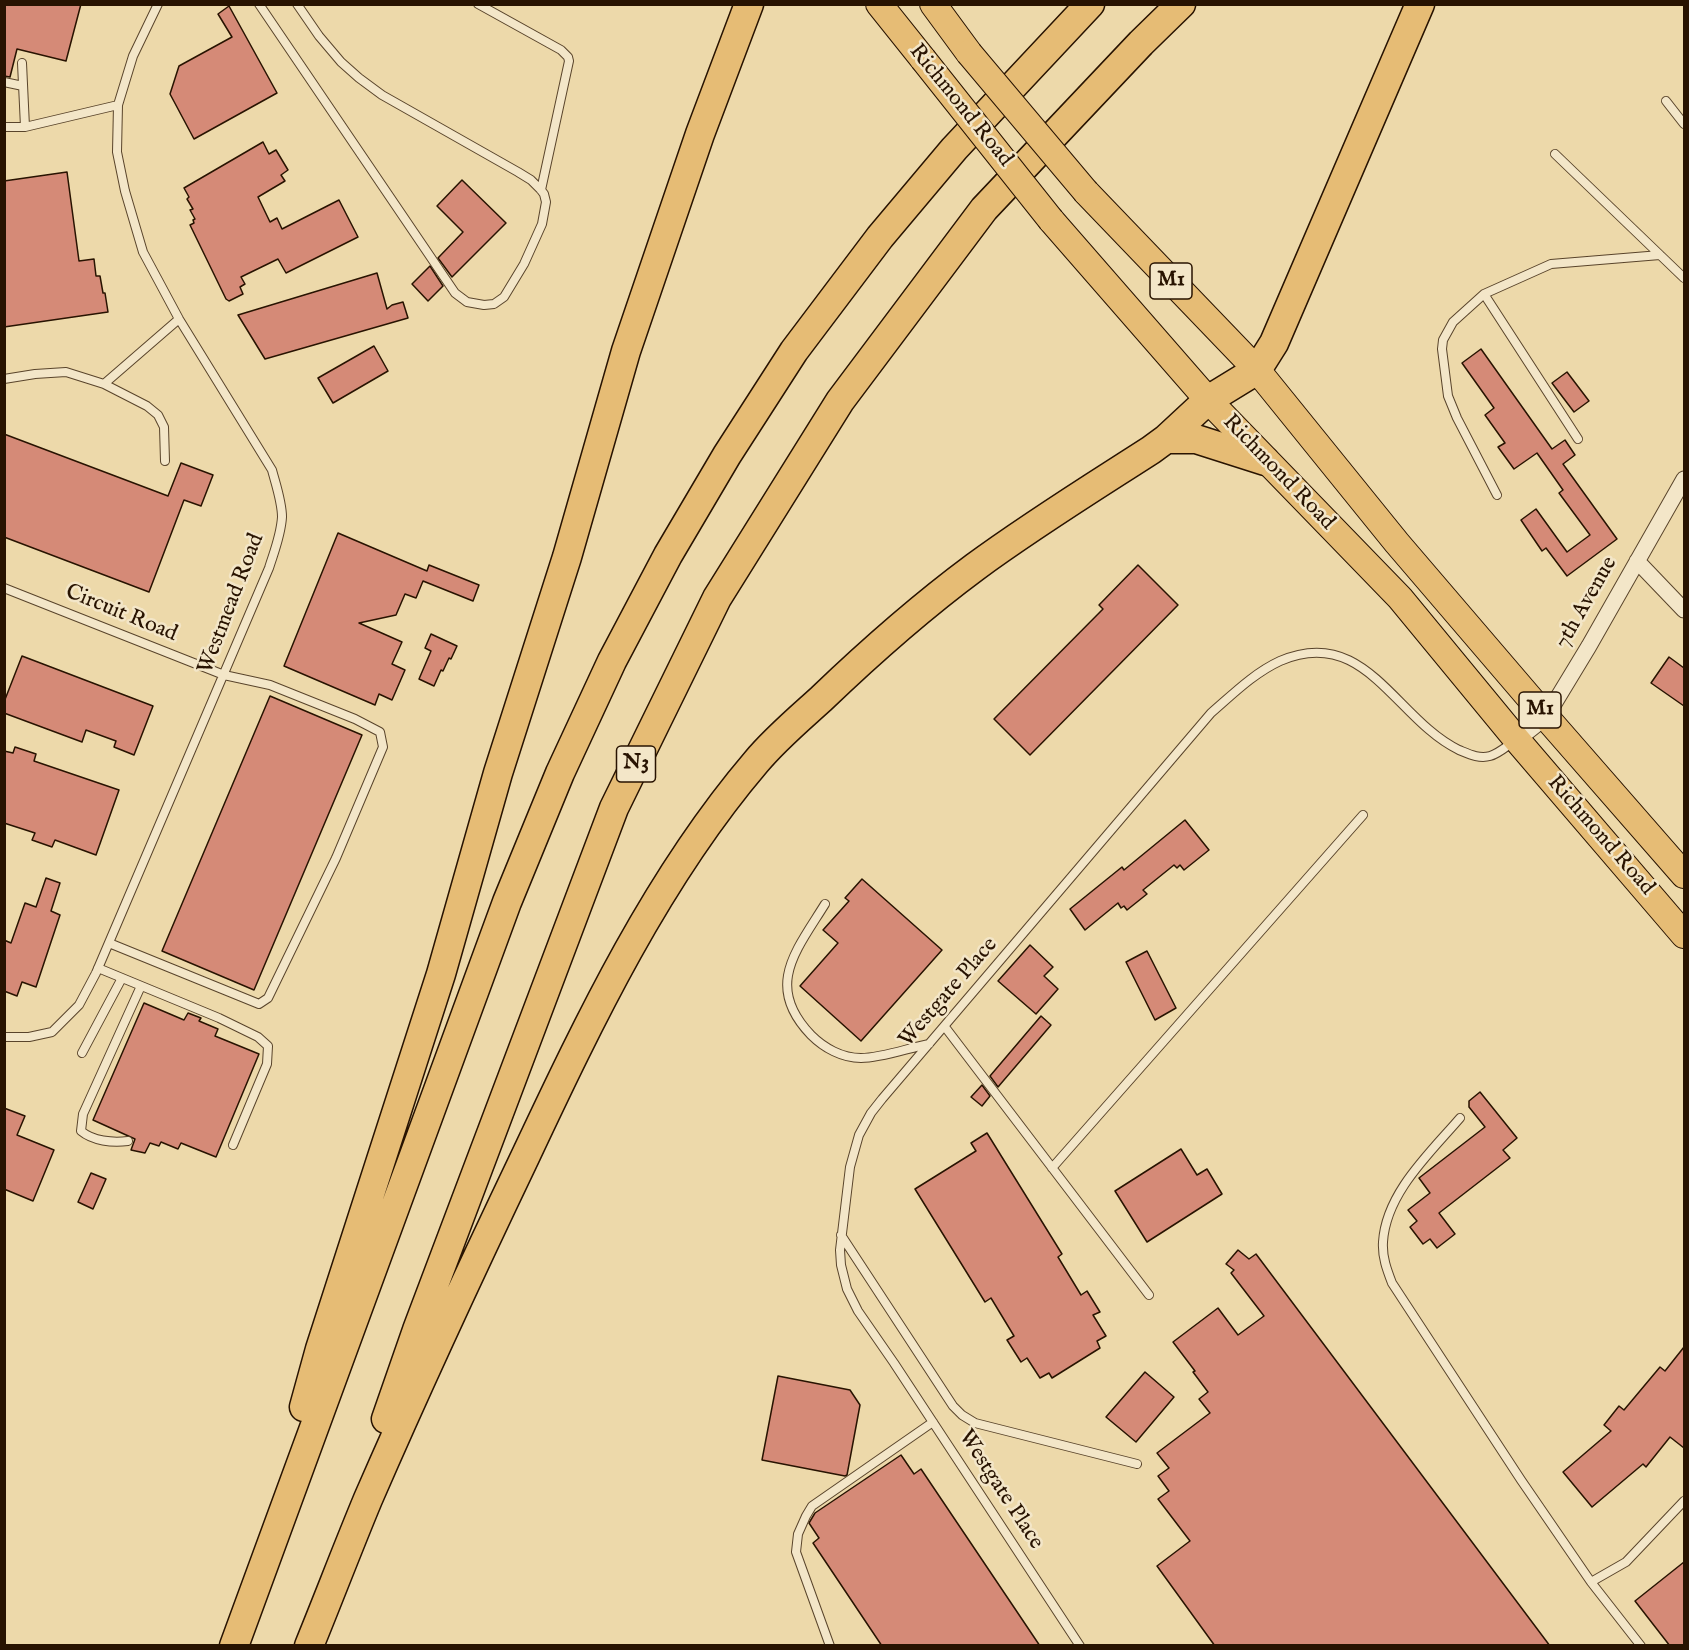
<!DOCTYPE html>
<html>
<head>
<meta charset="utf-8">
<style>
  body { margin:0 }
  #map { position:relative; width:1689px; height:1650px; overflow:hidden; background:#edd9aa; font-family:"IM FELL English",serif }
  canvas { display:block }
  .frame { position:absolute; inset:0; border:6px solid #281301; pointer-events:none }
</style>
</head>
<body>
<div id="map">
<canvas width="1689" height="1650"></canvas>
<div class="frame"></div>
</div>
<script>
const g = document.querySelector('canvas').getContext('2d');
g.lineJoin = 'round';
function paint(path, color) { g.fillStyle = color; g.fill(path, 'evenodd'); }
function stroke(path, color, width, dash) { g.strokeStyle = color; g.lineWidth = width; g.lineCap = dash ? 'butt' : 'round'; g.setLineDash(dash || []); g.stroke(path); }
function write(font, color, halo, rows, align = 'center') {
  g.font = font + ' "IM FELL English",serif'; g.lineWidth = 5; g.setLineDash([]); g.textBaseline = 'middle'; g.strokeStyle = halo; g.fillStyle = color; for (const [text, x, y, turn = 0] of rows) {
    g.save(); g.translate(x, y); g.rotate((+turn || 0) * Math.PI / 180); g.textAlign = isNaN(turn) ? turn : align; if (halo) g.strokeText(text, 0, 0); g.fillText(text, 0, 0); g.restore();
  }
}
const building = new Path2D(`
  M4 4H81L66 61 17 49 10 77 4 76Z
  M229 6 277 93 194 139 170 94 179 66 232 37 218 14Z
  M263 142 269 154 276 150 288 170 281 175 285 181 258 197 270 222 277 218 282 229 339 200 358 237 286 273 278 259 241 277 245 284 240 287 243 294 229 301 226 299 190 225 194 223 193 220 195 219 190 210 193 209 187 199 189 197 184 188Z
  M67 172 79 261 94 259 96 276H100L103 293H105L108 312 4 327V181Z
  M462 180 506 223 452 277 438 258 463 232 437 206Z
  M430 266 443 286 428 301 412 284Z
  M377 273 387 309 392 305 403 302 408 318 265 359 238 315Z
  M374 346 388 371 333 403 318 378Z
  M1481 349 1552 449 1565 440 1575 455 1563 464 1617 539 1567 576 1546 548 1542 551 1521 520 1536 509 1567 552 1590 535 1559 493 1563 490 1537 453 1514 469 1498 447 1505 443 1485 415 1494 408 1462 363Z
  M1567 372 1589 401 1574 412 1552 383Z
  M4 434 168 496 181 463 213 475 201 506 184 500 149 592 4 537Z
  M338 533 427 571 429 565 479 585 473 601 423 581 416 598 405 594 396 615 359 623 402 642 392 664 405 670 392 700 379 694 375 705 284 666Z
  M1138 565 1178 605 1030 755 994 719 1103 609 1099 605Z
  M431 634 457 646 451 659 449 658 443 671 441 670 434 686 419 679 431 651 425 648Z
  M22 656 153 706 134 755 114 747 116 741 86 730 82 742 4 713V702Z
  M1669 657 1684 668V706L1651 683Z
  M270 696 362 735 254 990 162 951Z
  M15 747 36 754 34 761 119 790 96 855 55 840 52 847 32 840 35 833 4 823V751L13 753Z
  M1185 820 1209 850 1184 870 1180 865 1177 868 1174 865 1143 890 1147 894 1127 910 1124 906 1121 908 1118 903 1085 930 1070 909 1122 867 1124 870Z
  M46 878 60 883 51 911 60 915 36 987 22 982 17 996 4 991V940L11 943 25 903 36 907Z
  M862 879 942 950 861 1041 800 986 838 943 823 930 849 901 845 898Z
  M1030 945 1053 967 1044 976 1058 989 1036 1014 998 981Z
  M1147 951 1176 1008 1155 1020 1126 962Z
  M144 1003 184 1020 188 1013 201 1018 199 1021 218 1029 215 1036 259 1054 216 1157 181 1143 178 1149 161 1142 159 1146 150 1143 145 1153 131 1150 135 1139 93 1120Z
  M1041 1016 1051 1025 998 1087 990 1076Z
  M982 1085 990 1096 982 1106 971 1097Z
  M1480 1092 1517 1138 1503 1150 1510 1158 1439 1213 1455 1234 1437 1248 1430 1239 1423 1244 1410 1227 1417 1221 1408 1210 1430 1193 1419 1178 1485 1127 1469 1107V1101Z
  M4 1108 25 1116 17 1135 54 1150 33 1201 4 1189Z
  M987 1133 1062 1254 1058 1257 1081 1295 1087 1291 1100 1312 1093 1315 1106 1336 1097 1341 1100 1348 1052 1378 1049 1373 1040 1378 1027 1358 1021 1362 1007 1340 1014 1336 991 1298 985 1302 915 1189 976 1151 971 1143Z
  M1181 1149 1197 1175 1207 1169 1222 1194 1147 1242 1115 1191Z
  M91 1173 106 1179 93 1209 78 1202Z
  M1238 1250 1249 1259 1256 1254 1550 1646H1215L1157 1566 1190 1541 1158 1499 1169 1491 1158 1476 1169 1468 1157 1453 1210 1413 1199 1399 1208 1392 1193 1372 1195 1371 1173 1342 1218 1308 1238 1335 1264 1316 1231 1273 1234 1270 1226 1264Z
  M1684 1347V1448L1670 1437 1646 1467 1643 1464 1592 1507 1563 1472 1611 1431 1604 1425 1619 1406 1624 1410 1660 1367 1665 1371Z
  M1145 1372 1174 1397 1136 1442 1106 1417Z
  M778 1376 850 1390 860 1405 847 1475 845 1476 762 1460Z
  M901 1455 914 1474 921 1469 1040 1646H882L813 1543 819 1538 809 1523 815 1513Z
  M1684 1562V1646H1670L1635 1601Z`);
paint(building, '#d58a77');
stroke(building, '#281301', 1.5);
const service = new Path2D(`
  M259 4 455 293 467 302 484 305 494 304 504 297 524 264 542 224 546 202 544 194 541 190 531 180 518 172 382 95 359 78 341 62 319 36 297 4
  M478 4 561 50 568 57 569 61 541 190
  M22 63 25 127
  M4 82 23 86
  M1666 101 1684 124
  M4 127H25L118 105
  M1555 154 1684 278
  M1484 294 1578 439
  M4 379 35 374 66 372 104 384 147 406 158 415 164 427 165 461
  M104 384 179 319
  M1497 495 1457 418 1448 396 1442 349 1443 340 1453 322 1484 294 1551 264 1660 255
  M4 588 224 675 270 685 355 719 380 732 383 747 336 858 268 998 259 1004 109 943
  M825 904C796 951 764 986 811 1035 824 1048 842 1058 861 1058 882 1058 908 1048 929 1044
  M98 968 219 1018 258 1037 268 1046 267 1064 233 1145
  M945 1027 1149 1295
  M4 1037H29L52 1032 79 1005 96 973 269 568C274 552 281 535 282 517 282 502 276 485 272 470L179 319 143 252 125 191 117 152 118 105 133 56 158 4
  M82 1053 122 978
  M1460 1118C1430 1153 1386 1193 1383 1242 1382 1257 1387 1270 1392 1283L1521 1480 1591 1582 1626 1562 1684 1501
  M128 1141C112 1143 93 1141 81 1131L83 1114 141 986
  M1052 1168 1363 815
  M841 1235 953 1406 962 1415 975 1423 1137 1464
  M1591 1582 1641 1646
  M830 1646 796 1552 798 1534 806 1516 812 1506 933 1422
  M1080 1646 894 1363 858 1311 847 1289 841 1265 840 1250 850 1167 859 1135 871 1113 882 1099 1211 713C1233 694 1254 673 1280 661 1365 624 1395 719 1459 750 1469 754 1479 759 1490 756 1498 754 1507 746 1513 742`);
const minor = new Path2D(`
  M1637 561 1684 610
  M1517 740 1546 717 1589 646 1684 479`);
const trunk = new Path2D(`
  M879 4 923 59
  M933 4 969 53
  M1086 192 1257 370 1397 543 1546 717 1684 875
  M1051 220 1208 400 1400 598 1517 740 1684 935`);
const motorway = new Path2D(`
  M1166 439H1196L1265 461
  M304 1407 320 1349 441 974 498 773 567 557 626 351 700 134 749 4
  M386 1419 417 1330 614 808 717 598 840 401 984 209 1141 43 1181 4
  M234 1646 507 902 560 773 612 661 668 555 727 455 794 351 880 237 954 149 1090 4
  M309 1646C329 1597 348 1547 368 1499 418 1384 471 1270 525 1157 590 1019 657 878 756 762 775 739 799 719 821 699 870 652 921 607 975 567 1032 525 1092 488 1151 450L1166 439 1208 400 1257 370 1274 343 1420 4`);
stroke(service, '#59442b', 10);
stroke(minor, '#59442b', 17);
stroke(trunk, '#281301', 28);
stroke(motorway, '#281301', 31);
stroke(service, '#f3e6c8', 8);
stroke(minor, '#f3e6c8', 15);
stroke(trunk, '#e6bc75', 26);
stroke(motorway, '#e6bc75', 28);
const trunkBridge = new Path2D(`
  M969 53 1086 192
  M923 59 1051 220`);
stroke(trunkBridge, '#281301', 28, []);
stroke(trunkBridge, '#e6bc75', 26);
for (const [x, y, w] of [
  [1171,281,42],
  [1540,710,42],
  [636,764,39]
]) { const box = new Path2D(); box.roundRect(x - w / 2, y - 18, w, 36, 4.5); g.fillStyle = '#f3e6c8'; g.fill(box); stroke(box, '#281301', 1.5); }
write('bold 21px', '#281301', null, [
  ["M1",1171,281],
  ["M1",1540,710],
  ["N3",636,764]
]);
write('22px', '#281301', '#f3e6c8', [
  ["Richmond Road",960,106,51],
  ["Richmond Road",1278,473,46],
  ["7th Avenue",1587,603,-60],
  ["Westmead Road",232,604,-69],
  ["Circuit Road",121,614,22],
  ["Richmond Road",1600,836,49],
  ["Westgate Place",949,993,-49],
  ["Westgate Place",1000,1490,57]
]);
</script>
</body>
</html>
